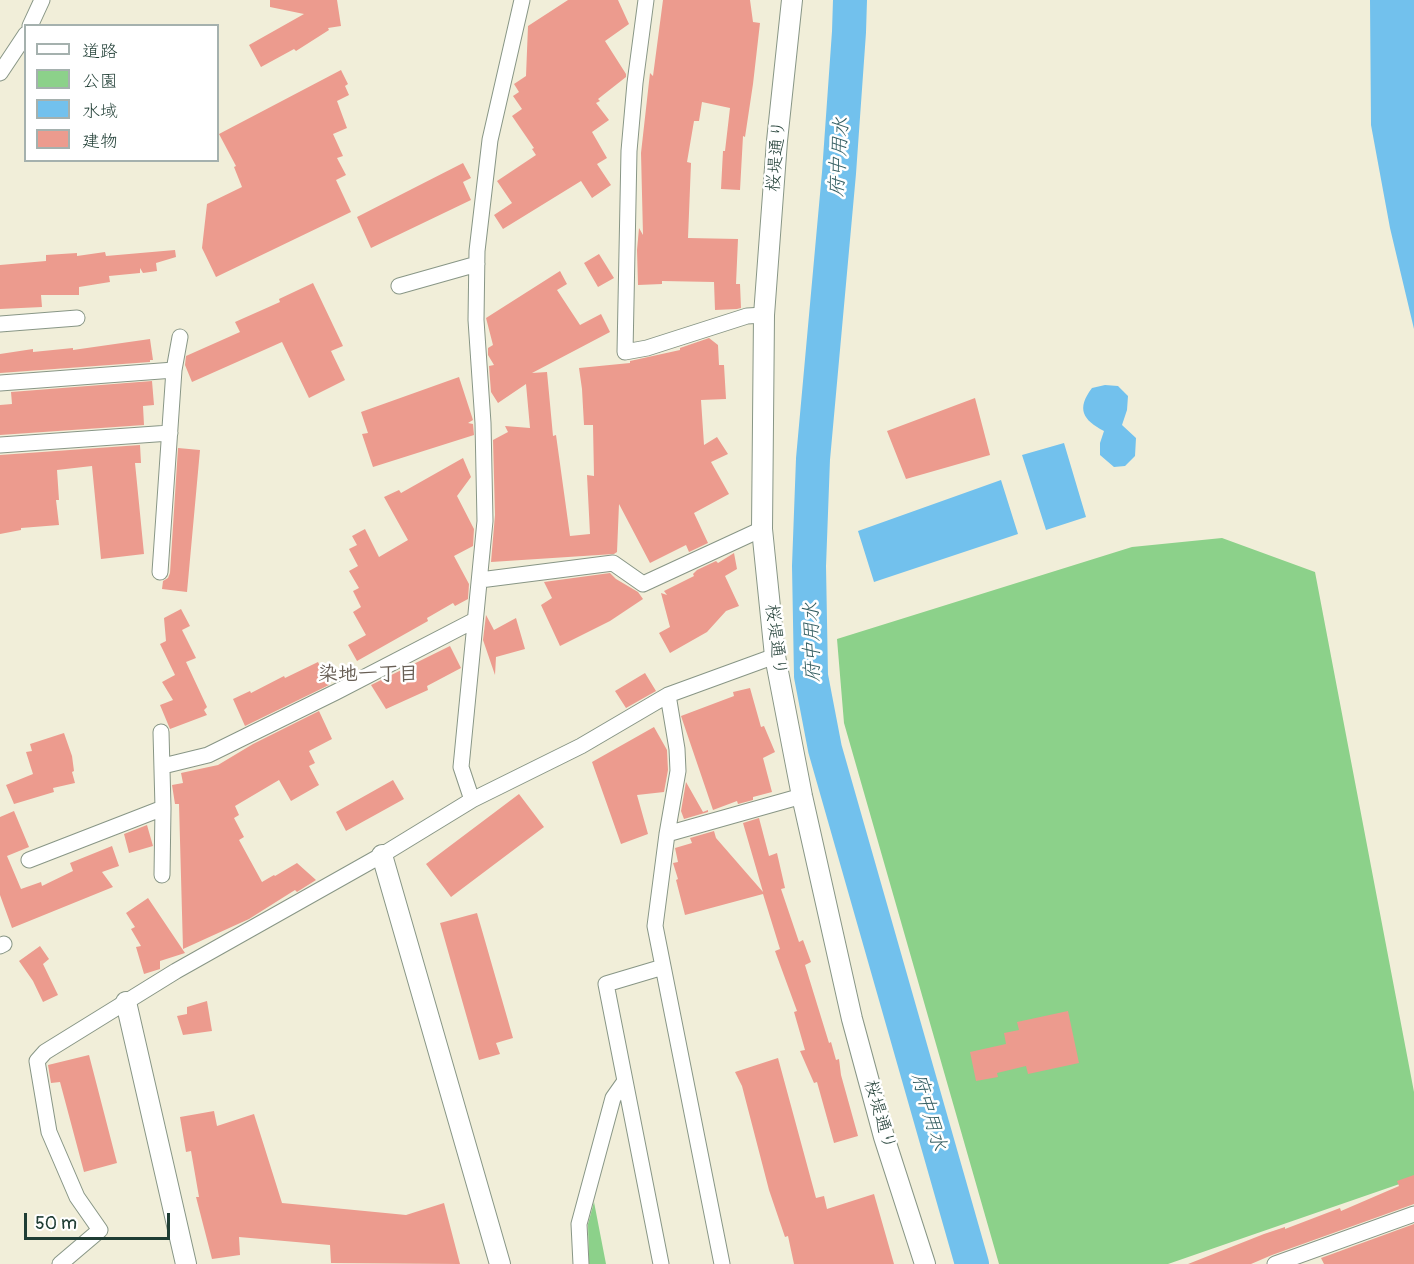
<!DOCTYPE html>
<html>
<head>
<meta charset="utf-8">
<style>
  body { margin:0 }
  #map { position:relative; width:1414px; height:1264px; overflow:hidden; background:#f1eed9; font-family:Pangolin,"Klee One",sans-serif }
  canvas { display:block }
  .legend { position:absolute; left:24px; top:24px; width:195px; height:138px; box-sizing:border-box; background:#fff; border:2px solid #a5b1ae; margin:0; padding:8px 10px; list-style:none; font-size:18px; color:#1f3d34 }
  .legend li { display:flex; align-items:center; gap:12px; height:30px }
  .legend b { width:30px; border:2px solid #a5b1ae }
  .scale { position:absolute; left:24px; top:1213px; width:146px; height:27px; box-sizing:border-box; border:3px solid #1f3d34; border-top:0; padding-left:8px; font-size:18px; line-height:21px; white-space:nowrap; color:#1f3d34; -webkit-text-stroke:4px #fff; paint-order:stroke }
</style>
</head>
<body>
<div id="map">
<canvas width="1414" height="1264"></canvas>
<ul class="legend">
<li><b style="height:8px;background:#fff"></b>道路</li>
<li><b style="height:16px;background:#8cd18a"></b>公園</li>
<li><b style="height:16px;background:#72c1ed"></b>水域</li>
<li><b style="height:16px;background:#ec9b8e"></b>建物</li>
</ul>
<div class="scale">50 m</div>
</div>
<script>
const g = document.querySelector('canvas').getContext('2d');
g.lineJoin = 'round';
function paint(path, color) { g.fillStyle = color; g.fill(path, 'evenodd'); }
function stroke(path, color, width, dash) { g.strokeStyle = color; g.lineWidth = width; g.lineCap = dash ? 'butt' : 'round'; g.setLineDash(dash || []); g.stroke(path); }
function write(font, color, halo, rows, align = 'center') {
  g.font = font + ' Pangolin,"Klee One",sans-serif'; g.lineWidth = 5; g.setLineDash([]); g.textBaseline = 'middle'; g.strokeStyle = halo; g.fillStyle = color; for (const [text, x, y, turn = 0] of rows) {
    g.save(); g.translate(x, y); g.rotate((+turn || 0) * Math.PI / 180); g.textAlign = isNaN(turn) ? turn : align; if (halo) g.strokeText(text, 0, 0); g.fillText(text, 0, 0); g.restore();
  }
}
paint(new Path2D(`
  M1222 538 1315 572 1414 1092V1179L1168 1264H999L844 723 837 639 1132 547Z
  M594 1202 606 1264H589L588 1224Z`), '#8cd18a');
paint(new Path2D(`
  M1370 0H1414V329L1390 228 1371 125Z
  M1105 385 1118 386 1128 396 1127 410 1122 425 1136 438 1135 456 1125 466 1114 467 1100 455V443L1104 431C1083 420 1076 409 1092 388Z
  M1064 443 1086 517 1046 530 1022 455Z
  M1001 480 1018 534 874 582 858 531Z`), '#72c1ed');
stroke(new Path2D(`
  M850 0 849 32 839 173 813 459 809 566 811 676 825 749 972 1264`), '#72c1ed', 34);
paint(new Path2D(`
  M270 0H337L341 26 328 28 329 30 296 51 294 49 261 67 249 45 304 14 270 7Z
  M568 0H618L629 24 605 41 626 74V77L598 99 600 101 596 103 609 120 592 132 607 158 597 164 611 185 592 198 581 181 503 229 494 215 512 203 497 181 536 155 532 149 534 148 512 116 522 109 513 96 519 92 514 84 526 76 528 26Z
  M663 0H750L753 22 760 23 753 84 745 137 743 136 740 190 721 189 723 151H725L730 108 702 102 699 121H694L687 162 691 163 688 238 738 239 736 284H740L741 308 737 309 715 310 714 282 662 281V284L638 285 637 250 639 228 643 235 641 153 650 73 653 76Z
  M341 70 348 84 345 86 349 95 337 101 347 128 333 134 343 156 337 158 346 175 336 180 351 212 216 277 202 248 207 204 242 187 234 167 236 166 219 134Z
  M463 163 471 178 463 182 471 200 371 248 357 217Z
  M175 250 176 257 156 263 157 271 143 273 140 268V273L109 276 110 282 79 287V295H41L42 307 0 309V265L46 261V255L77 253V256L105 252 106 256Z
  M599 254 614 278 598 287 584 263Z
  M560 271 567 284 557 290 580 325 601 314 610 332 532 373 547 372 553 436 556 435 570 536 590 534 587 475 594 476 593 425H584L582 389 579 368 630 363V361L680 350V348L709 338 718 345 719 365H724L726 399 701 400 704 445 717 437 728 454 711 462 729 494 694 513 708 543 689 552 686 545 650 563 619 504 617 552 614 554 491 562 495 515 493 440 508 432 505 426 530 428 526 384 498 403 491 392 489 366 494 365 488 355V348L493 345 486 318Z
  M313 283 343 346 331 351 345 380 309 398 282 342 192 382 185 365 186 356 240 332 235 322 280 302 279 299Z
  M150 339 153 360H150V362L0 373V354L33 349V352L73 348V350Z
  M459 377 473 420 468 423 473 424 474 435 373 467 362 434 368 433 361 412Z
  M152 381 154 405 143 406 144 425 0 435V405L12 404 11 392Z
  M975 398 990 455 906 479 887 431Z
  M140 445 141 463H135L144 554 101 559 92 466 57 470 59 500H56L59 525 21 528V530L0 534V455Z
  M178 448 200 450 187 592 162 589 163 581 168 578 170 573Z
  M463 458 471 477 457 496 474 529 473 546 454 556 469 584 468 599 455 606 453 603 427 618 428 621 357 661 348 645 366 635 353 612 361 607 353 591 359 588 349 571 358 566 349 549 357 545 352 536 365 529 379 557 408 540 384 497 399 490 401 493Z
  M734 553 737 569 725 576 739 606 726 611 707 632 670 653 659 633 670 627 661 593 667 595 664 591 694 576 693 574 697 570 716 561 718 563Z
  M610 573 616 579 638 592 643 599 610 621 560 646 541 605 552 598 544 582Z
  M181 609 190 626 182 630 196 658 186 662 207 707 204 710 207 715 170 729 160 705 173 700 162 682 175 675 160 644 166 641 164 618Z
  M486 615 494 630 516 618 525 649 496 657 495 675 483 640Z
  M450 646 461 668 427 686 428 690 386 709 371 685Z
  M318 662 329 685 245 726 233 699 250 691 251 693 284 676 285 678Z
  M645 673 656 691 626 708 615 691Z
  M750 688 761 727 764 726 775 752 763 758 772 792 753 797V800L738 804 737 801 713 810 681 716 734 696 733 692Z
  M319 711 332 739 309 751 315 763 309 766 319 785 291 801 279 780 235 806 239 815 234 818 244 837 239 840 262 882 274 875 275 876 297 863 316 880 297 892 295 890 249 919 183 949 179 804H175L172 785 183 783 181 773 218 765 253 744Z
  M654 727 667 750 668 770 664 792 637 795 648 834 621 844 592 762Z
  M64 733 72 756 74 771 72 772 75 783 53 788 54 792 14 804 6 785 33 774 26 752 32 751 30 744Z
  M393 780 404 799 346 831 336 812Z
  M686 782 703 812 708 810V812L684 819 681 811Z
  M519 794 544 827 451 897 426 864Z
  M14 811 29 847 7 856 21 889 41 882 42 886 73 871 70 863 112 846 119 866 102 872 113 887 12 928 0 895V817Z
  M759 818 769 856 777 853 785 888 781 889 799 942 803 940 811 962 805 965 829 1043 831 1042 836 1060 839 1059 841 1075 858 1136 834 1143 817 1082 814 1083 800 1051 805 1050 794 1012 797 1011 775 951 780 949 763 894 685 915 676 880 678 879 673 863 678 862 675 848 692 843 690 838 714 831 716 838 763 892 743 823Z
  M147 825 153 846 129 853 124 834Z
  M148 898 185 953 160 961V969L144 974 136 947 141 946 131 929 135 927 126 913Z
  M477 913 513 1038 496 1043 500 1054 479 1060 440 923Z
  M40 946 49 959 43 964 58 995 43 1002 33 981 19 961Z
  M207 1001 212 1031 183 1035 177 1016 187 1014V1007Z
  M1068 1011 1079 1063 1028 1074 1026 1066 997 1073 998 1077 976 1081 970 1052 1006 1044 1004 1033 1019 1030 1017 1022Z
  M89 1055 117 1163 84 1172 60 1082 51 1083 48 1065Z
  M778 1058 816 1198 824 1196 827 1209 874 1194 894 1264H794L788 1236 785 1237 769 1190 742 1086 735 1072Z
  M214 1111 217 1126 254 1114 282 1203 406 1215 444 1203 460 1264 331 1263 330 1245 239 1237 240 1255 212 1259 196 1197H199L191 1151 186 1152 180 1117Z
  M1414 1175V1204L1272 1255 1251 1264H1188L1264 1234 1285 1227V1229L1340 1208 1341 1211 1399 1186 1397 1181Z
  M1414 1224V1264H1324L1321 1258Z`), '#ec9b8e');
const minor = new Path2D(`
  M646 0 635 83 629 151 625 352 647 348 747 316 764 315
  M30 26 42 0
  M0 73 26 34
  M399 286 477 264
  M0 324 77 318
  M0 383 174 370
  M0 445 170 433
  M160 572 174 370 180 337
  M480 580 613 563 643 584 762 529
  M668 695 677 749 678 771 667 834 655 926 722 1264
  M161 732 163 808 162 875
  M163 766 208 755 336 692 475 620
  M472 800 461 767 485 521 483 423 476 320 477 251 490 140 522 0
  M667 834 802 796
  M29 860 163 808
  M0 946 4 944
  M60 1264 100 1230 77 1197 49 1132 37 1061 45 1052 176 971 382 855 472 800 581 746 668 695 775 656
  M581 1264 579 1224 613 1098 625 1081
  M661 1264 606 984 663 967
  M1275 1264 1414 1214`);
const tertiary = new Path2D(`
  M792 0 777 141 764 315 762 529 775 656 802 796 852 1019 884 1137 925 1264
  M382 855 500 1264
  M126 1002 186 1264`);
stroke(minor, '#889686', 17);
stroke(tertiary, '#889686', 22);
stroke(minor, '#fff', 15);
stroke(tertiary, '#fff', 20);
write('18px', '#1f3d34', '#fff', [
  ["桜堤通り",777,156,-85],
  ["桜堤通り",775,640,83],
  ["桜堤通り",879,1115,74]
]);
write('italic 20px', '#345e62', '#fff', [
  ["府中用水",840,157,-86],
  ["府中用水",813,642,-91],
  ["府中用水",928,1112,74]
]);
write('bold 20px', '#675e54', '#fff', [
  ["染地一丁目",368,675]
]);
</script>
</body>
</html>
